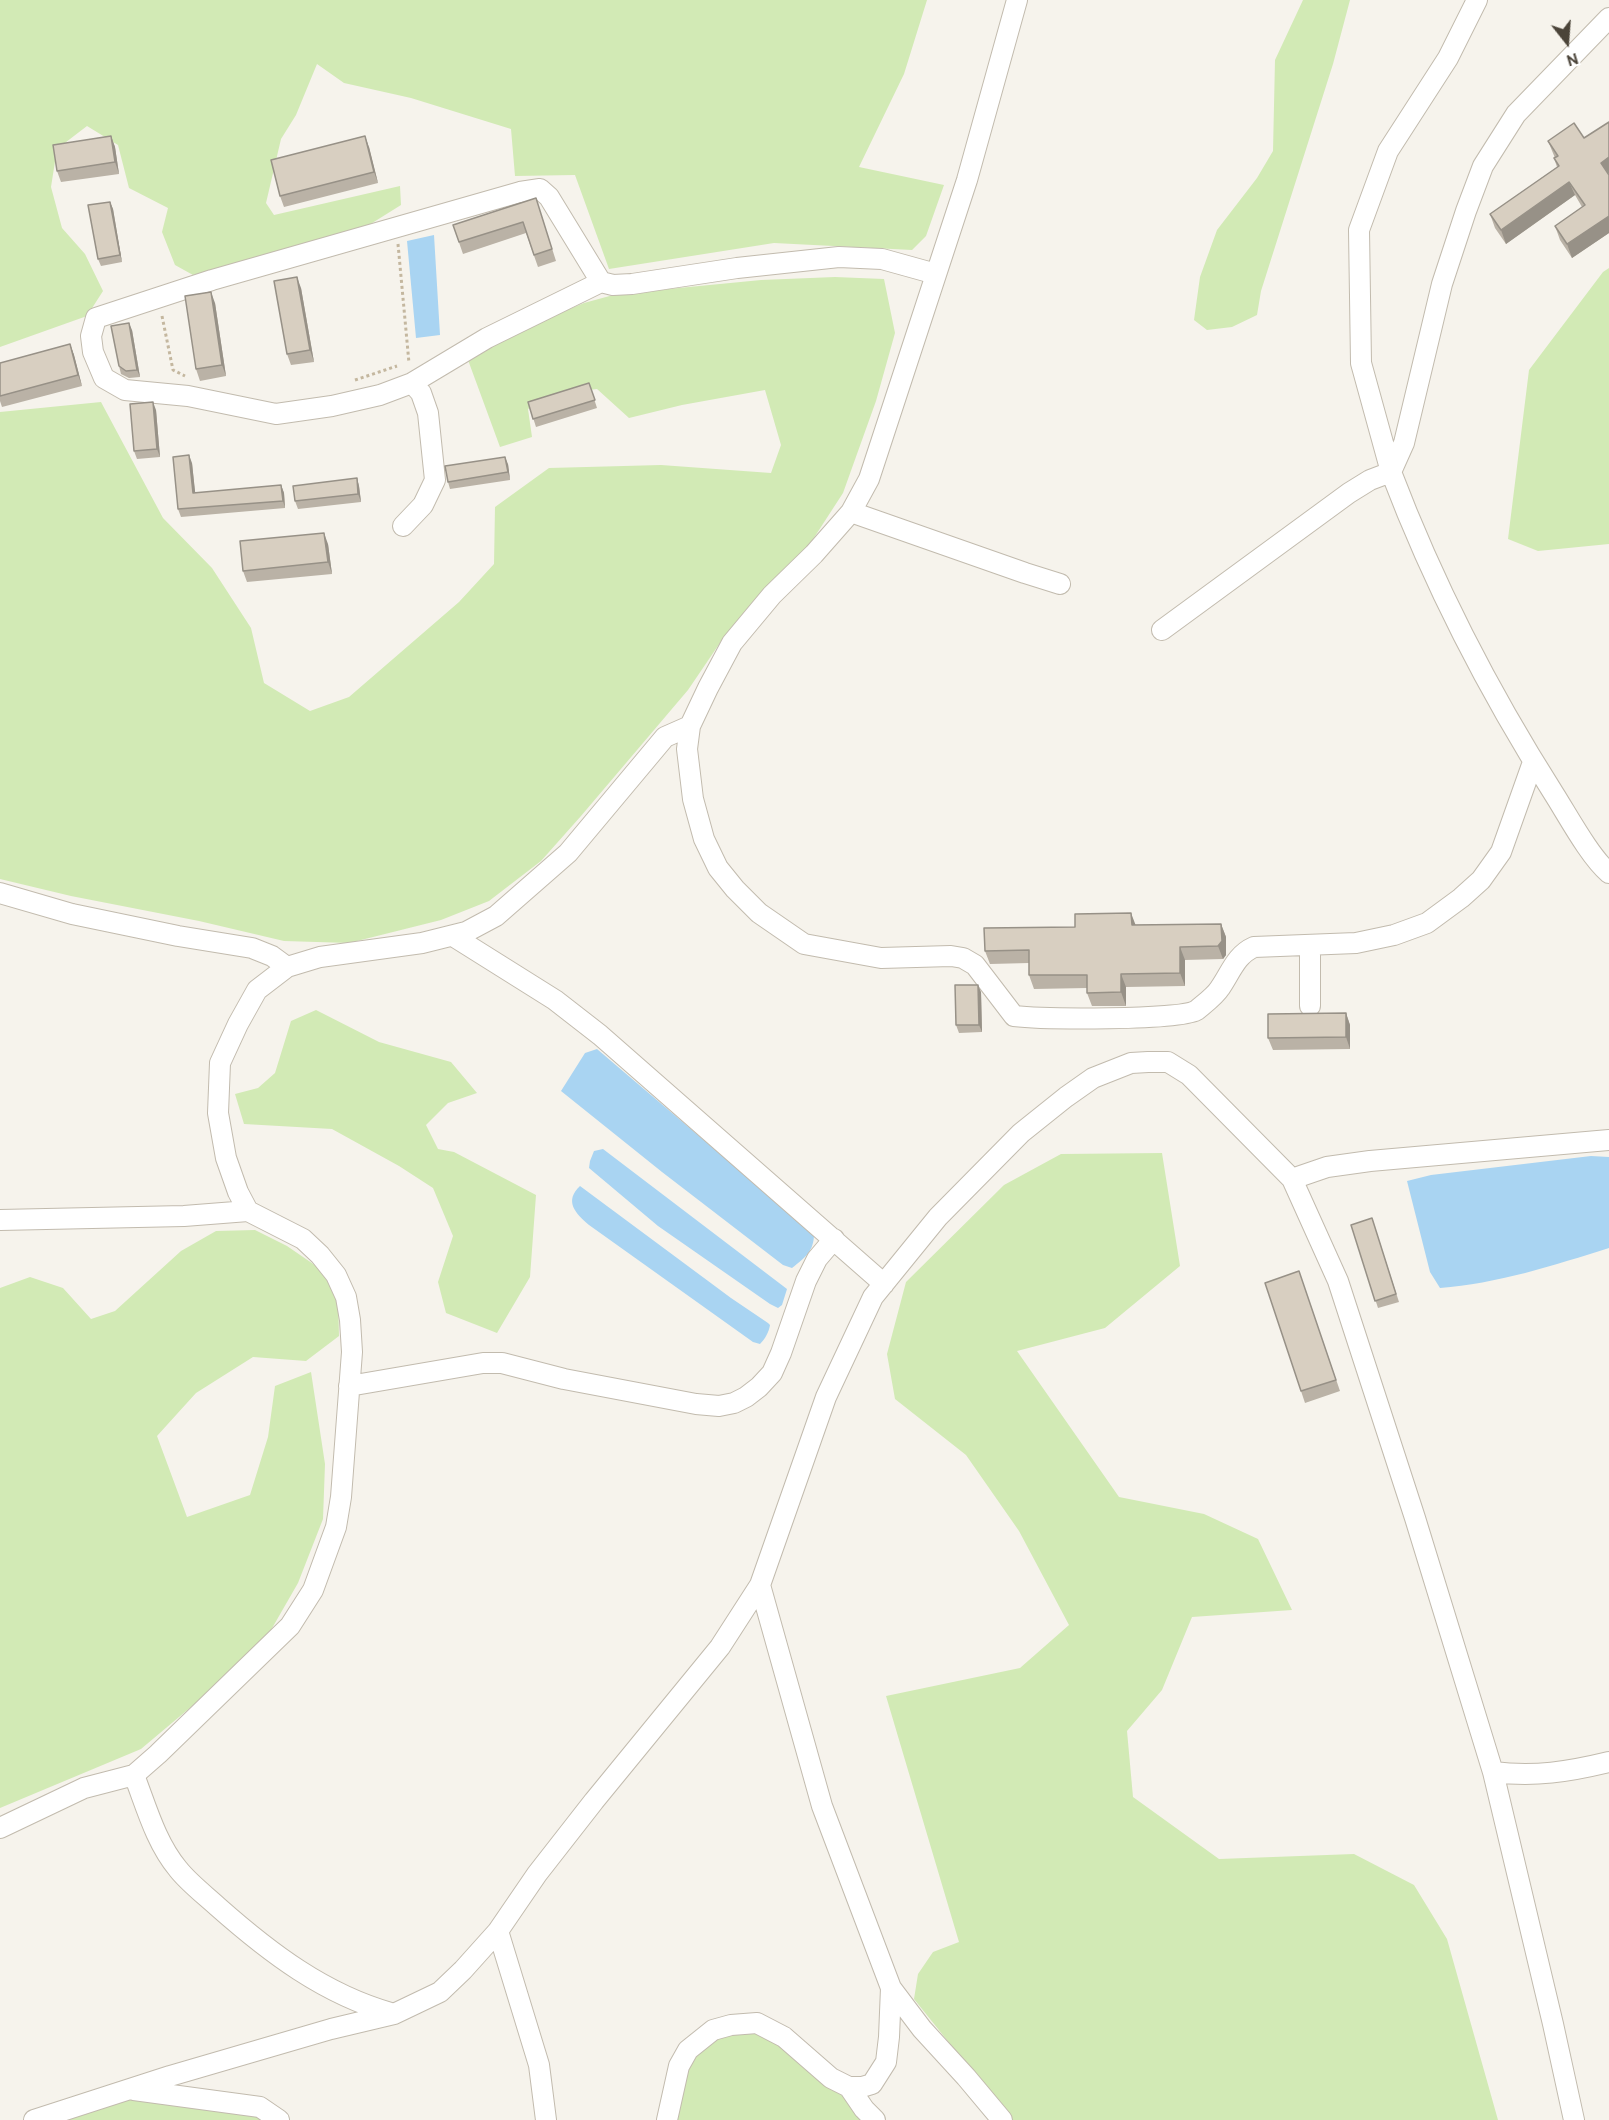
<!DOCTYPE html>
<html>
<head>
<meta charset="utf-8">
<style>
  body { margin:0 }
  #map { position:relative; width:1609px; height:2120px; overflow:hidden; background:#f6f3ec; font-family:Cabin,sans-serif }
  canvas { display:block }
  .north { position:absolute; left:1537px; top:12px; width:60px; height:60px; -webkit-text-stroke:4px #fff; paint-order:stroke; rotate:163deg; font-size:16px; font-weight:700; line-height:24px; text-align:center; color:#4b4439 }
  .north::after { content:''; display:block; margin:auto; width:21px; height:27px; background:#4b4439; clip-path:polygon(50% 0,100% 100%,50% 72%,0 100%) }
</style>
</head>
<body>
<div id="map">
<canvas width="1609" height="2120"></canvas>
<div class="north">N</div>
</div>
<script>
const g = document.querySelector('canvas').getContext('2d');
g.lineJoin = 'round';
function paint(path, color) { g.fillStyle = color; g.fill(path, 'evenodd'); }
function stroke(path, color, width, dash) { g.strokeStyle = color; g.lineWidth = width; g.lineCap = dash ? 'butt' : 'round'; g.setLineDash(dash || []); g.stroke(path); }
paint(new Path2D(`
  M0 0H927L904 74 859 167 944 185 926 236 912 250 774 243 609 269 575 175 515 176 511 129 411 98 344 83 317 64 296 115 281 139 266 203 274 215 400 186 401 205 361 230 281 253 193 275 175 265 162 232 168 208 129 188 118 145 87 126 57 149 51 187 62 228 85 254 103 291 87 316 0 347Z
  M1303 0H1350L1333 64 1261 291 1257 315 1232 327 1207 330 1194 320 1200 277 1217 230 1257 178 1273 151 1275 60Z
  M1609 268V544L1538 551 1508 539 1529 370 1603 272Z
  M835 277 884 279 895 333 876 401 843 493 808 547 726 634 688 690 581 816 541 861 489 901 441 920 349 943 284 941 199 921 71 896 0 879V412L101 402 163 518 212 568 251 628 264 683 310 711 349 697 459 602 494 564 495 507 549 468 661 465 771 473 781 445 765 390 682 405 629 418 597 389 555 394 528 409 532 437 500 447 468 360 535 323 584 303 617 294 761 280Z
  M316 1010 379 1042 451 1062 477 1093 448 1103 426 1125 438 1149 454 1152 536 1195 530 1277 497 1333 446 1313 438 1282 453 1236 433 1188 399 1166 332 1129 244 1124 235 1094 258 1088 275 1073 291 1021Z
  M1162 1153 1180 1266 1105 1328 1017 1351 1119 1497 1204 1514 1258 1539 1292 1610 1192 1617 1162 1690 1127 1731 1133 1797 1219 1859 1354 1854 1414 1885 1447 1939 1498 2120H1011L914 1999 918 1974 933 1952 959 1942 886 1696 1020 1668 1069 1625 1019 1531 966 1455 895 1399 887 1354 906 1282 1004 1185 1061 1154Z
  M255 1230 287 1246 322 1270 338 1297 339 1336 306 1361 253 1357 196 1393 157 1436 187 1517 250 1495 268 1437 275 1386 311 1372 325 1464 323 1519 298 1583 271 1630 204 1696 141 1749 0 1808V1288L30 1277 63 1288 91 1319 115 1311 181 1251 216 1231Z
  M746 2031 769 2036 835 2088 865 2120H675C679 2096 685 2051 710 2040 721 2035 735 2034 746 2031Z
  M129 2098 243 2112 267 2120H57Z`), '#d2eab5');
paint(new Path2D(`
  M434 235 440 335 416 338 407 241Z
  M597 1049 814 1234C814 1251 805 1258 792 1268L783 1265 662 1172 561 1091 585 1053Z
  M603 1149 787 1289 782 1305 778 1308 770 1304 658 1226 589 1168 590 1161 594 1151Z
  M1591 1156 1609 1157V1248C1555 1265 1496 1284 1440 1288L1430 1272 1407 1181 1431 1175Z
  M580 1186 731 1298 768 1323 770 1325C769 1332 765 1339 760 1344L753 1342 589 1225C575 1213 564 1201 580 1186Z`), '#a9d4f2');
const minor = new Path2D(`
  M1017 0 967 180 869 479 851 512 814 554 772 595 732 643 708 688 690 726 687 749 693 799 704 839 718 868 735 889 759 913 804 944 881 958 951 956 963 958 975 965 1014 1016C1039 1019 1181 1021 1197 1010 1204 1004 1215 996 1220 988 1231 972 1236 955 1254 947L1356 943 1394 935 1427 923 1461 898 1481 880 1501 852 1533 762
  M412 383 487 338 601 282
  M1391 472 1404 443 1442 284 1466 211 1483 166 1516 114 1609 18
  M1391 472 1361 363 1359 230 1388 151 1448 58 1477 0
  M851 512 1025 573 1060 584
  M403 526 423 505 435 480 428 413 421 393 412 383 380 395 332 406 276 414 188 396 125 390 104 378 93 352 91 336 96 318 212 280 520 192 540 189 549 197 601 282 613 285 632 284 737 268 839 257 882 259 936 274
  M1162 630 1349 493 1370 480 1391 472C1434 585 1489 692 1554 794 1568 816 1590 857 1609 873
  M0 893 72 914 178 936 252 948 272 956 287 967
  M453 936 555 1000 600 1035 884 1284
  M1310 1006V945
  M1292 1179 1327 1167 1370 1161 1609 1140
  M0 1220 184 1216 248 1211
  M349 1386 483 1363H502L564 1379 696 1404 719 1406 734 1403 746 1397 759 1387 772 1373 781 1353 806 1281 817 1259 834 1239
  M1493 1772C1535 1777 1568 1772 1609 1762
  M134 1775C146 1806 156 1843 178 1869 189 1883 205 1895 218 1907 270 1953 324 1994 391 2013
  M0 1828 84 1788 134 1775 158 1754 290 1626 313 1590 336 1527 341 1497 352 1352 350 1320 346 1297 336 1275 320 1255 303 1239 248 1211 238 1192 226 1158 218 1113 220 1063 238 1024 257 990 287 967 320 957 422 943 466 932 496 916 568 853 665 737 690 726
  M498 1931 539 2065 546 2120
  M891 1988 922 2029 966 2077 1002 2120
  M849 2087 864 2109 875 2120
  M134 2090 260 2107 279 2120
  M34 2120 170 2076 331 2029 394 2014 440 1992 463 1970 498 1931 537 1874 594 1801 720 1647 760 1585 826 1397 873 1297 938 1217 1021 1133 1066 1097 1093 1078 1131 1063 1148 1062H1168L1189 1075 1292 1179 1338 1281 1415 1518 1493 1772 1553 2024 1574 2120
  M667 2120 679 2066 688 2050 713 2030 731 2025 757 2023 784 2037 831 2078 849 2087H862L872 2084 886 2062 889 2037 891 1988 822 1806 760 1585`);
stroke(minor, '#c2bbae', 22);
stroke(new Path2D(`
  M398 244 409 363
  M162 316 173 370 185 376
  M355 380 397 366`), '#c4b79f', 3, [3, 3]);
stroke(minor, '#fff', 20);
paint(new Path2D(`
  M1609 122V233L1572 258 1560 240 1555 226 1582 207 1575 195 1506 244 1495 228 1490 214 1557 167 1554 158H1555L1548 141 1584 138Z
  M111 136 115 147 119 174 61 182 57 171Z
  M369 147 378 183 284 207 280 196Z
  M536 198 556 261 538 267 526 233 463 254 453 225Z
  M110 202 113 209 122 262 101 266 98 259Z
  M301 288 314 362 291 365 287 354Z
  M215 303 226 376 200 381 196 369Z
  M132 330 140 377 129 378 121 374 119 366Z
  M70 344 74 355 82 386 2 407 0 401V363Z
  M589 383 597 408 536 427 528 402Z
  M156 410 160 457 137 459 134 451Z
  M192 463 195 493 281 485 284 493 285 508 181 517 178 509Z
  M508 464 510 480 450 489 448 482Z
  M357 478 359 486 361 502 298 509 295 501Z
  M328 544 332 574 247 582 243 571Z
  M1221 924 1226 937V955L1223 959 1185 960V986L1126 987V1006H1092L1087 993V988L1034 989 1029 975V963L990 964 985 951 1136 925Z
  M981 992 982 1032 959 1033 956 1025Z
  M1346 1013 1350 1025V1049L1273 1050 1268 1038Z
  M1372 1218 1399 1302 1378 1308 1351 1225Z
  M1299 1271 1340 1391 1305 1403 1265 1283Z`), '#bab2a6');
paint(new Path2D(`
  M111 136 115 147 119 174 115 162Z
  M365 136 369 147 378 183 374 172Z
  M1609 157V174L1601 163Z
  M1569 182 1575 195 1506 244 1501 230Z
  M110 202 113 209 122 262 120 255Z
  M1609 216V233L1572 258 1567 244Z
  M297 277 301 288 314 362 310 350Z
  M211 292 215 303 226 376 222 365Z
  M129 323 132 330 140 377 137 370Z
  M70 344 74 355 82 386 78 375Z
  M153 402 156 410 160 457 157 449Z
  M189 455 192 463 196 500 193 493Z
  M505 457 508 464 510 480 508 472Z
  M357 478 359 486 361 502 358 494Z
  M281 485 284 493 285 508 283 501Z
  M324 533 328 544 332 574 328 562Z
  M1131 913 1136 926 1132 925Z
  M1221 924 1226 937V955L1223 959 1218 946Z
  M1180 947 1185 960V986L1180 973Z
  M1121 974 1126 987V1006L1121 992Z
  M978 985 981 992 982 1032 979 1025Z
  M1346 1013 1350 1025V1049L1346 1037Z`), '#979187');
const building = new Path2D(`
  M1609 122V157L1601 163 1609 175V216L1567 244 1555 226 1585 205 1569 182 1501 230 1490 214 1559 166 1554 158 1558 156 1548 141 1574 123 1584 138Z
  M111 136 115 162 57 171 53 145Z
  M365 136 374 172 280 196 271 160Z
  M536 198 552 249 534 255 523 222 459 242 453 225Z
  M110 202 120 255 98 259 88 205Z
  M297 277 310 350 287 354 274 281Z
  M211 292 222 365 196 369 185 296Z
  M129 323 137 370 126 371 119 366 111 326Z
  M70 344 78 375 0 396V363Z
  M589 383 595 400 533 419 528 402Z
  M153 402 157 449 134 451 130 404Z
  M189 455 193 493 281 485 283 501 178 509 173 457Z
  M505 457 508 472 448 482 445 466Z
  M357 478 358 494 295 501 293 486Z
  M324 533 328 562 243 571 240 541Z
  M1131 913 1132 925 1221 924 1222 941 1218 946 1180 947V973L1121 974V992L1087 993V975H1029V950L985 951 984 928 1075 927V914Z
  M955 985H978L979 1025H956Z
  M1346 1013V1037L1268 1038V1014Z
  M1372 1218 1396 1294 1375 1301 1351 1225Z
  M1299 1271 1336 1380 1301 1391 1265 1283Z`);
paint(building, '#d8cfc1');
stroke(building, '#979187', 1.5);
</script>
</body>
</html>
